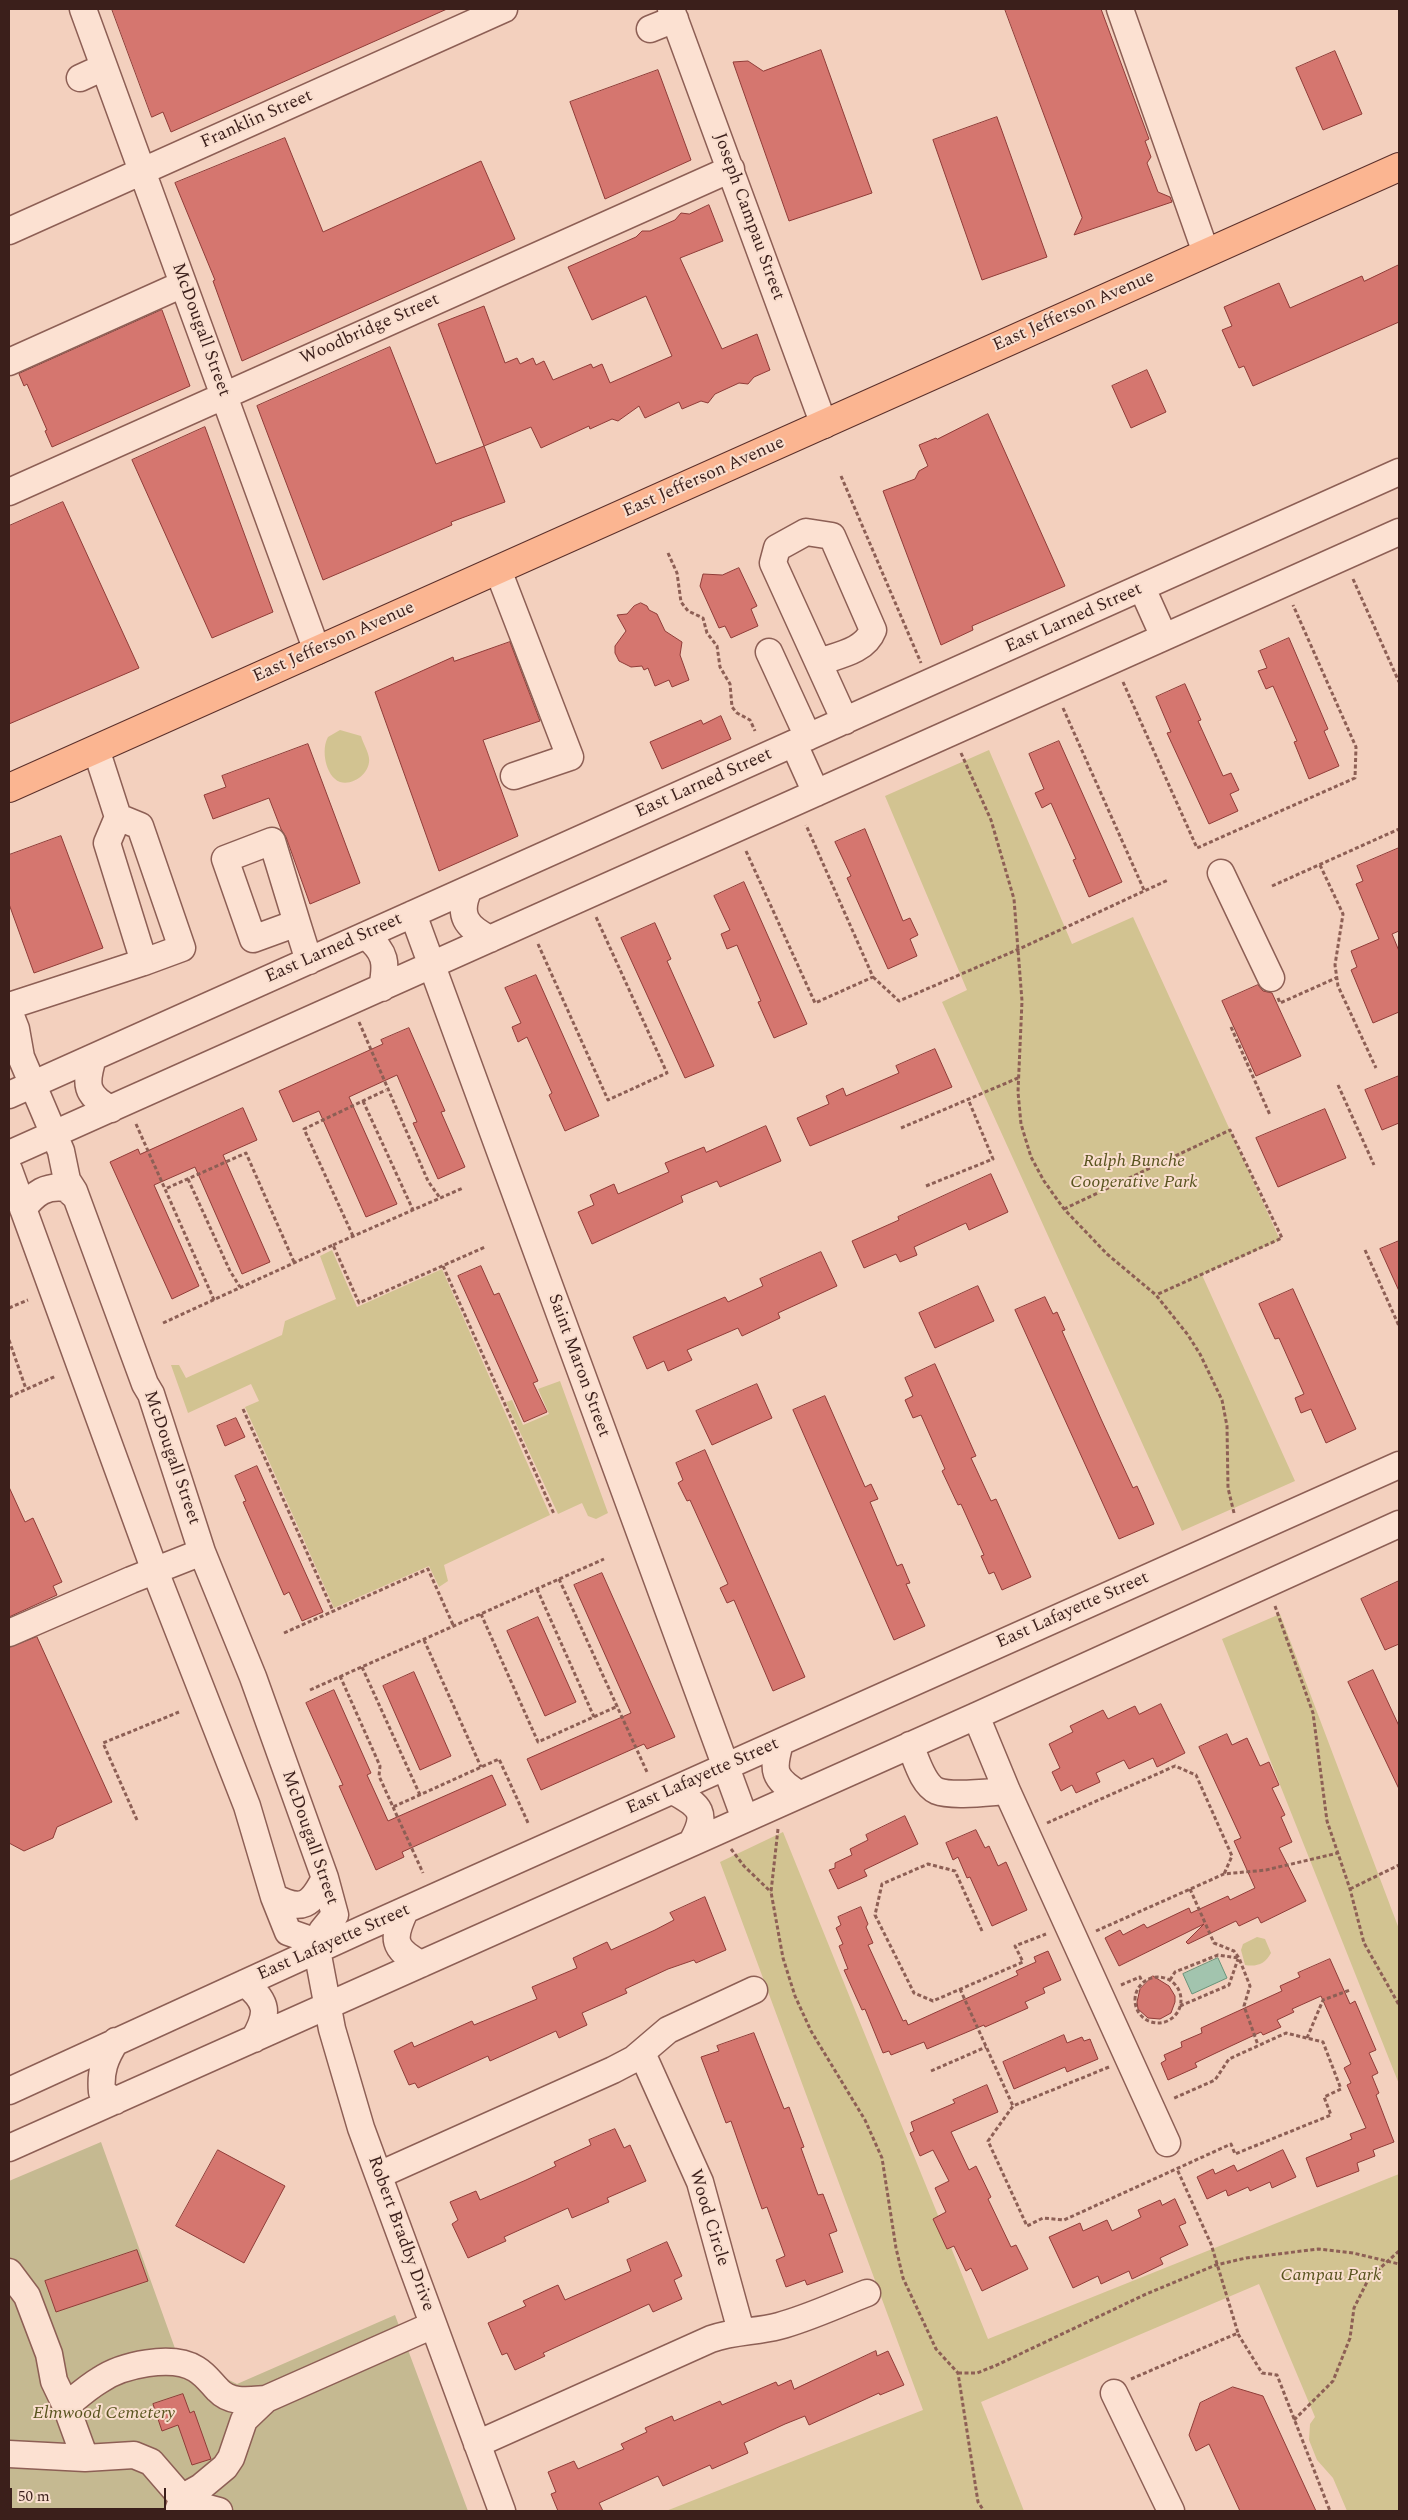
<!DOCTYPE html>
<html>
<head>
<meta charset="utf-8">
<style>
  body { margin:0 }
  #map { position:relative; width:1408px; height:2520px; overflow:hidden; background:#f3d0be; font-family:Spectral,serif }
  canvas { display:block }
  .frame { position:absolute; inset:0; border:10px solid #3b1f1b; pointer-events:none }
  .scale { position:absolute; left:10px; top:2488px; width:156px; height:22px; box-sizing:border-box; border:2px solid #3b1f1b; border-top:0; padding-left:6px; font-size:15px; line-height:18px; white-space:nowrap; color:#3b1f1b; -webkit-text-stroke:4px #f9dece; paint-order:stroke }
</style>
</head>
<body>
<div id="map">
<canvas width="1408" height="2520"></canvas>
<div class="frame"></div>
<div class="scale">50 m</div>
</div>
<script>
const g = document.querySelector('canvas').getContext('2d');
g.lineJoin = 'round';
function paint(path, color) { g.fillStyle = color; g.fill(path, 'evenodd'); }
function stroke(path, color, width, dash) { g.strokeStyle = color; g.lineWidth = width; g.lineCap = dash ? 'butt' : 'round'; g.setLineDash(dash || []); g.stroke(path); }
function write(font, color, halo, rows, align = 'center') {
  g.font = font + ' Spectral,serif'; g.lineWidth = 4; g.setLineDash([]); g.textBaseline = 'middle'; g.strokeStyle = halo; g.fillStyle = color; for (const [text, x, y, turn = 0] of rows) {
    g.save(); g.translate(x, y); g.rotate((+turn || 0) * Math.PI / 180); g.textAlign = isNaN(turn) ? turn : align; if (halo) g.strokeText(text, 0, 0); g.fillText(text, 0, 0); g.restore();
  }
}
paint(new Path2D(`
  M340 730 361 736C363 743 368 751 369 758 371 772 354 786 340 782 325 776 321 749 328 737Z
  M989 750 1072 944 1133 917 1280 1240 1202 1275 1295 1481 1182 1531 942 1002 967 990 885 796Z
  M332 1250 357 1307 442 1269 550 1515 444 1565 448 1581 439 1587 429 1566 334 1608 245 1407 259 1401 251 1384 188 1413 171 1365H179L186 1378 282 1335 285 1321 336 1299 320 1256Z
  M560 1381 608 1513 596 1519 588 1516 582 1503 558 1514 506 1402 512 1400 523 1425 549 1414 538 1389Z
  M1280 1614 1399 1929V2084L1222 1639Z
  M783 1832 988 2339 1399 2174V2511H1347L1333 2478 1317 2460 1309 2440 1310 2424 1315 2417 1259 2284 981 2402 1024 2511H666L923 2410 720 1862Z
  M1257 1937 1265 1939 1271 1953C1265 1964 1257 1967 1245 1965L1241 1950 1243 1944Z`), '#d2c391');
paint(new Path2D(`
  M101 2142 177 2354 237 2384 395 2315 468 2511H9V2181Z`), '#c5b991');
const water = new Path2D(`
  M1218 1958 1227 1978 1192 1994 1183 1974Z`);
paint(water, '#a2c4ae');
stroke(water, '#689379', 1);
const building = new Path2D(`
  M112 9H447L171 132 163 112 152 117Z
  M1005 9H1101L1149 139 1145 141 1151 157 1147 163 1158 192 1170 197 1172 202 1074 235 1082 218Z
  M821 50 872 193 789 221 733 62 748 61 763 71Z
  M1335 51 1362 114 1323 130 1296 68Z
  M658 70 691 160 605 199 570 102Z
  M997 117 1047 257 982 280 933 140Z
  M285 138 323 232 481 161 515 239 242 361 213 281 215 280 175 183Z
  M709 205 723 241 680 258 722 349 757 334 770 370 754 377 748 384 739 383 715 394 708 403 701 401 682 409 679 402 645 418 639 406 618 421 612 419 590 429 589 426 541 448 531 427 484 446 438 324 484 306 505 363 517 358 520 364 533 358 536 365 544 361 553 380 591 364 593 368 602 364 610 383 672 356 646 296 592 320 568 267 636 237 642 231H650L675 220 681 213 689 214Z
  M1399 265V322L1253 386 1244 366 1239 368 1222 330 1232 326 1224 307 1279 283 1290 308 1362 276 1364 281Z
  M162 310 190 386 52 447 45 431 47 430 27 384 24 386 19 374Z
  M390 347 436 464 484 446 505 502 451 522 452 525 323 580 257 406Z
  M1147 370 1166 412 1131 428 1112 386Z
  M988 414 1065 586 972 626 973 630 941 645 883 491 915 479 919 471 928 466 919 445 936 438 937 439Z
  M205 427 273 612 212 638 132 460Z
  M63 502 139 668 9 724V526Z
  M739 568 757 606 751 609 758 626 731 638 725 626 719 628 700 586 703 574 722 575Z
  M641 603 647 606 649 610 657 614 665 631 682 642 680 655 689 680 672 687 669 680 655 686 648 668 644 670 642 666 631 667 619 661 615 653V646L626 631 617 615 627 614 634 606Z
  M1289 638 1328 729 1324 731 1339 766 1309 779 1294 742 1297 741 1273 686 1266 689 1258 671 1267 668 1260 651Z
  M510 642 540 721 483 740 518 836 439 871 375 692 453 657 454 661Z
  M1185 684 1201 720 1198 721 1223 776 1231 773 1239 790 1230 794 1238 811 1209 824 1167 733 1171 732 1156 697Z
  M721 716 731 739 662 769 650 742 701 720 703 724Z
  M1059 741 1122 882 1089 897 1073 860 1076 859 1051 803 1042 808 1035 793 1044 789 1029 754Z
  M308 744 360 883 310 904 286 837 281 829 269 798 213 819 204 795 226 787 222 776Z
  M865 829 903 921 910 918 918 935 910 939 917 956 888 969 847 878 851 876 835 842Z
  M61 836 103 948 34 973 9 904V855Z
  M1399 848V931L1392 934 1399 951V1012L1373 1023 1351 970 1357 967 1351 951 1379 939 1356 884 1363 881 1357 866Z
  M744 882 807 1024 774 1038 758 1002 761 1001 737 945 727 949 721 934 730 930 714 896Z
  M655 923 671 959 667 961 714 1066 685 1078 621 938Z
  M536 975 599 1116 565 1131 549 1095 552 1093 527 1037 518 1042 512 1027 521 1023 505 988Z
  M1258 985 1263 991 1272 993 1301 1056 1256 1076 1222 1001Z
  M409 1028 445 1111 441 1112 465 1167 438 1179 413 1123 417 1122 397 1075 349 1097 397 1204 366 1217 319 1111 293 1122 279 1091 383 1044 381 1040Z
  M935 1049 952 1087 810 1146 797 1118 829 1104 826 1096 843 1088 846 1096 899 1073 896 1066Z
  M1399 1076V1123L1382 1130 1365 1090Z
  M243 1108 257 1140 223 1155 270 1262 242 1274 195 1167 154 1185 199 1286 172 1299 110 1162 138 1149 140 1154Z
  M1325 1109 1346 1158 1278 1187 1256 1138Z
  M766 1126 781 1161 720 1187 717 1181 681 1196 683 1202 592 1244 578 1212 594 1205 590 1195 614 1184 618 1194 669 1172 665 1163 704 1147 706 1152Z
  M991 1174 1008 1212 969 1230 966 1223 914 1247 917 1255 900 1262 896 1254 864 1268 852 1241 899 1220 898 1217Z
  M1399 1241V1291L1380 1249Z
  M821 1252 837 1286 778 1313 780 1318 742 1336 738 1328 687 1350 692 1360 668 1371 664 1361 647 1369 633 1337 725 1297 728 1302 763 1286 760 1279Z
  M481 1266 494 1295 499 1293 538 1381 533 1383 547 1412 524 1422 458 1276Z
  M978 1286 994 1321 935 1348 919 1313Z
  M1293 1289 1356 1429 1326 1443 1311 1409 1301 1413 1295 1398 1304 1394 1279 1338 1275 1339 1259 1304Z
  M1045 1297 1053 1314 1057 1312 1065 1330 1062 1331 1101 1419 1133 1488 1137 1486 1154 1524 1119 1539 1015 1310Z
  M935 1364 976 1456 971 1458 991 1501 996 1499 1031 1577 1002 1590 994 1572 989 1574 981 1556 984 1555 961 1504 958 1505 942 1471 945 1469 921 1415 913 1418 905 1400 913 1396 905 1378Z
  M757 1384 772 1418 712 1445 696 1411Z
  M825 1396 865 1487 871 1484 878 1499 870 1502 897 1566 902 1564 910 1583 906 1584 925 1626 894 1640 793 1410Z
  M236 1418 245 1437 225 1446 217 1426Z
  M705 1450 805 1677 773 1691 734 1600 727 1603 720 1588 728 1584 690 1500 687 1501 678 1483 683 1480 676 1463Z
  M257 1466 323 1612 302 1621 289 1592 284 1595 243 1502 246 1501 235 1476Z
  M9 1487 25 1522 33 1518 62 1582 53 1586 57 1595 9 1617Z
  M602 1573 675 1737 647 1749 644 1744 541 1790 527 1759 631 1713 574 1585Z
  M1399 1581V1644L1385 1650 1361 1599Z
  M538 1617 576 1702 545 1716 507 1631Z
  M37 1637 112 1802 57 1827 53 1838 24 1851 9 1843V1648Z
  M1373 1670 1399 1726V1789L1348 1682Z
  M414 1672 451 1756 420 1770 383 1686Z
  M334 1690 371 1773 367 1775 388 1821 492 1775 506 1805 402 1852 404 1857 376 1870 339 1786 343 1785 306 1703Z
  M1161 1704 1185 1753 1157 1767 1153 1758 1129 1769 1124 1760 1096 1773 1100 1782 1076 1793 1072 1785 1061 1791 1052 1772 1060 1768 1049 1744 1073 1732 1070 1726 1103 1710 1108 1719 1135 1706 1139 1714Z
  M1227 1734 1232 1745 1247 1738 1260 1766 1269 1762 1279 1785 1272 1788 1285 1815 1281 1817 1292 1842 1279 1848 1306 1901 1261 1923 1258 1917 1239 1926 1236 1921 1188 1944 1186 1942 1204 1924 1119 1966 1105 1938 1120 1930 1123 1935 1144 1924 1147 1928 1189 1908 1191 1913 1228 1896 1230 1900 1255 1888 1234 1841 1241 1838 1199 1747Z
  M905 1816 918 1844 864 1870 867 1876 838 1889 829 1870 835 1868V1863L852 1855 850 1849 868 1840 866 1835Z
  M976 1830 985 1848 989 1846 998 1866 1006 1862 1027 1910 992 1926 970 1877 967 1878 958 1857 953 1860 946 1843Z
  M705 1897 726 1950 696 1963 694 1960 668 1969 625 1989 627 1993 582 2013 587 2025 559 2038 556 2031 490 2061 488 2056 418 2088 415 2083 409 2085 394 2051 412 2042 414 2047 472 2021 474 2025 537 1999 532 1987 577 1968 573 1958 607 1942 611 1950 655 1930 674 1920 670 1913Z
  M861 1907 868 1924 866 1927 873 1943 868 1945 903 2021 906 2020 908 2025 1018 1975 1016 1971 1036 1962 1034 1957 1048 1951 1061 1980 1043 1988 1045 1993 1025 2002 1028 2008 985 2027 984 2025 927 2049 924 2042 891 2055 889 2051 883 2053 865 2009 862 2010 844 1970 848 1969 839 1946 843 1944 836 1928 841 1925 838 1917Z
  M1330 1959 1350 2004 1355 2001 1376 2050 1369 2053 1378 2073 1372 2076 1379 2093 1376 2095 1394 2142 1373 2150 1375 2156 1357 2163 1359 2171 1317 2187 1306 2158 1352 2139 1350 2134 1366 2128 1347 2085 1351 2083 1344 2068 1351 2064 1321 1996 1292 2009 1294 2012 1277 2020 1281 2027 1263 2035 1261 2032 1218 2052 1195 2063 1197 2067 1168 2080 1161 2063 1166 2060 1164 2055 1182 2047 1181 2042 1202 2033 1201 2028 1282 1991 1280 1986 1300 1977 1298 1973Z
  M1153 1976 1169 1986 1175 1996V2002L1171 2013 1160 2019 1148 2018 1138 2009 1137 2002 1140 1989Z
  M754 2033 784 2109 789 2107 804 2147 801 2148 818 2195 823 2194 837 2231 829 2234 843 2272 807 2285 805 2280 786 2287 776 2260 785 2256 767 2207 762 2209 731 2121 726 2123 701 2057 719 2051 717 2046Z
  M1064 2035 1067 2043 1082 2037 1084 2041 1090 2039 1098 2059 1067 2072 1065 2067 1014 2089 1003 2062Z
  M987 2085 998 2112 951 2132 969 2170 976 2166 991 2197 988 2199 1011 2247 1016 2245 1028 2269 982 2291 971 2268 966 2271 954 2246 947 2249 933 2219 946 2212 935 2188 949 2181 933 2150 920 2156 910 2133 914 2131 911 2122 955 2103 953 2100Z
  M615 2129 624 2148 630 2145 646 2181 607 2198 609 2202 572 2218 568 2208 504 2237 506 2241 468 2258 452 2224 458 2220 450 2202 476 2191 480 2200 526 2180 556 2166 554 2162 591 2145 589 2140Z
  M218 2150 285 2186 244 2263 176 2226Z
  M1283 2150 1296 2177 1272 2188 1270 2182 1250 2191 1248 2187 1228 2196 1226 2190 1207 2199 1197 2177 1213 2169 1215 2174 1234 2165 1237 2171Z
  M1175 2199 1186 2223 1179 2226 1188 2245 1160 2258 1163 2264 1132 2279 1129 2271 1101 2284 1098 2276 1073 2288 1049 2237 1080 2223 1083 2231 1107 2220 1112 2231 1141 2217 1138 2210 1160 2200 1162 2205Z
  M667 2242 682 2276 674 2280 682 2299 653 2312 649 2304 543 2353 545 2356 515 2370 507 2353 502 2355 488 2323 526 2306 523 2301 558 2285 565 2300 631 2271 627 2260Z
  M137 2250 148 2281 56 2312 45 2281Z
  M876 2351 877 2356 888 2351 904 2385 880 2395 879 2393 809 2425 805 2416 785 2424 744 2443 748 2453 712 2469 710 2465 663 2486 658 2476 599 2503 603 2511H558L551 2494 556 2492 548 2472 574 2461 578 2469 624 2449 621 2444 647 2432 645 2428 672 2416 674 2421 720 2401 722 2405 776 2382 778 2386 791 2380 794 2389Z
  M1233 2387 1263 2396 1316 2511H1240L1209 2444 1196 2451 1189 2435 1200 2403Z
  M183 2394 190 2413 194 2411 211 2459 192 2465 178 2425 162 2431 153 2404Z`);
paint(building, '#d5766f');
stroke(building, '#8f3c38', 1);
const minor = new Path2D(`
  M83 9 317 651
  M671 9 824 425
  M1120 9 1206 253
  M650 29 675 19
  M80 78 104 67
  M9 231 504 9
  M9 362 183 284
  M9 492 731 169
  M498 570 570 757 514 776
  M1142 588 1164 637
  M769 652 808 737
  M819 662C839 655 865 651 873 630L832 536 806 532 777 548 773 563 845 721
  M794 744 816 793
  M118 817 140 826 182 948 144 962
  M1221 873 1271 978
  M469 889C457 915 466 927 490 939
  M413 914 745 1819
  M297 923 253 939 225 859 272 841 297 923 309 961
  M366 936C386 952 387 963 382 988
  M9 1006 144 962 107 843 118 817 96 749
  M9 1011 16 1029 21 1057 61 1151 67 1180 74 1191 145 1384 151 1394 202 1552 253 1677 325 1878 335 1915 322 1931 317 1950 311 1940 288 1932 274 1897 247 1806 155 1571 9 1170
  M93 1058C85 1084 85 1095 111 1109
  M9 1095 1399 472
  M9 1154 1399 532
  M23 1209C35 1193 46 1185 66 1188L76 1197
  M9 1633 131 1580 202 1552
  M976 1716 1007 1791 1167 2143
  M780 1743C772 1771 773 1778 799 1794
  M910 1745C916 1758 922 1784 937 1791 952 1797 990 1792 1007 1791
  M673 1791C701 1806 708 1813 692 1842
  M274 1897C303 1912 311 1905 325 1878
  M405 1911C392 1939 392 1948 421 1964
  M317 1950 332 2029 361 2128 502 2511
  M245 1983C268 2002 269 2013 254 2039
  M642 2053 700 2182 741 2331
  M9 2091 363 1929 1399 1465
  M115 2101 102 2092C100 2071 105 2058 116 2041
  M9 2148 976 1716 1399 1524
  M379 2175 613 2070 634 2059 668 2030 754 1990
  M9 2272 27 2296 49 2354 54 2381 66 2406 85 2458
  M1114 2393 1171 2511
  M66 2406C77 2397 88 2387 100 2380 122 2365 172 2354 196 2369 206 2375 211 2383 218 2390 231 2404 250 2400 266 2399
  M477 2444 711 2339C734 2331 756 2332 779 2326 809 2318 838 2304 867 2293
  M9 2454 85 2458 134 2455 151 2462 177 2492 193 2504 219 2511
  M178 2511 183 2497 201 2487 225 2467 231 2458 244 2420 266 2399 433 2325`);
const major = new Path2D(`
  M9 788 1399 167`);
stroke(minor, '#8d5f55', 29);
stroke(major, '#5a2f2a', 30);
stroke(new Path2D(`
  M841 476 921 663
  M668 553 677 573 681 602 688 611 703 618 707 633 717 646 720 667 730 684 732 707 737 713 750 720 755 731
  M1353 579 1399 682
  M1123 682 1197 848 1355 778 1356 747 1293 605
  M1063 708 1144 890
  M961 753 991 820 1014 899 1022 1001 1018 1092 1021 1124 1031 1157 1044 1181 1064 1209 1107 1254 1156 1295 1188 1335 1200 1354 1222 1400 1227 1426 1228 1488 1234 1513
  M746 851 815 1003 873 977 806 825
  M1320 865 1343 914 1335 965 1338 986 1376 1068
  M1272 886 1399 829
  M538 944 608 1100 667 1073 596 917
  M873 977 899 1001 1019 949 1168 880
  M1278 998 1280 1003 1336 978
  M359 1022 428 1181 440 1198
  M1231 1027 1270 1115
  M1338 1085 1374 1165
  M363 1101 413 1210
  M136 1124 165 1189
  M901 1128 1018 1078
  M188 1179 230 1271 240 1287
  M926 1186 993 1159 968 1099
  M1064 1209 1230 1130 1282 1238 1156 1295
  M353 1236 304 1129 386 1090
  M333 1245 463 1188
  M1365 1250 1399 1326
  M443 1266 554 1514
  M214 1300 165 1189 246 1153 294 1262
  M9 1308 28 1300
  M163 1323 333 1245 359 1303 485 1247
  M9 1340 26 1389
  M9 1397 56 1376
  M243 1409 333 1611
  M559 1579 647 1772
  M537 1589 594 1717
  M1275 1606 1313 1713 1327 1821 1350 1889 1364 1943 1399 2005
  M481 1614 538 1742 618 1706
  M284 1633 428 1569 454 1627
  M424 1640 481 1767
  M362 1667 420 1795
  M340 1676 380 1766 379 1776 393 1807 499 1759 529 1825
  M310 1690 604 1559
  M393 1807 423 1873
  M137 1820 103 1743 179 1712
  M1047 1823 1175 1766 1196 1775 1232 1856 1224 1874
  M778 1829 771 1892 783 1958 795 1996 811 2031 865 2120 882 2158 896 2248 903 2278 936 2349 958 2373 978 2502 984 2511
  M731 1849 744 1866 771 1892
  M1190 1889 1214 1943 1234 1951 1239 1958 1250 1986 1244 2006 1258 2045
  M1350 1889 1399 1865
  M982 1931 955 1871 928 1864 882 1884 875 1915 914 1993 933 2001 1023 1962 1015 1946 1046 1934
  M1096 1931 1224 1874 1266 1870 1338 1853
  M1135 2000a23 23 0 1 1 46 0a23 23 0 1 1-46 0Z
  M1170 1980 1175 1972 1218 1955 1238 1958
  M1121 1985 1140 1977 1142 1982
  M960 1989 1013 2106
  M1180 2006 1229 1985 1238 1959
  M1307 2038 1323 2000 1350 1990
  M1109 2067 1013 2106 988 2141 1027 2226 1043 2218 1064 2220 1231 2144 1235 2154 1331 2115 1324 2097 1341 2089 1323 2042 1286 2033 1229 2059 1215 2080 1172 2099
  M931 2071 986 2047
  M1238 2334 1262 2373 1277 2375 1330 2511
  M958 2373H977L997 2365 1144 2295 1216 2265 1246 2258 1318 2249 1353 2253 1399 2264
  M1131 2379 1238 2333 1211 2244 1177 2169
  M1294 2420 1333 2381 1350 2338 1354 2308 1369 2278 1399 2251`), '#8d5f55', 3, [4, 2.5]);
stroke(minor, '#fce1d2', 26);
stroke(major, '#fbb591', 28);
write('18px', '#3b1f1b', '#f9dece', [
  ["Franklin Street",257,120,-24],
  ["Joseph Campau Street",748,217,70],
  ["East Jefferson Avenue",1074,312,-24],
  ["McDougall Street",200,330,70],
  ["Woodbridge Street",370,330,-24],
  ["East Jefferson Avenue",704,478,-24],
  ["East Larned Street",1074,619,-24],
  ["East Jefferson Avenue",334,643,-24],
  ["East Larned Street",704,784,-24],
  ["East Larned Street",334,949,-24],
  ["Saint Maron Street",578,1366,70],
  ["McDougall Street",171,1458,71],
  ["East Lafayette Street",1073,1611,-24],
  ["East Lafayette Street",703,1777,-24],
  ["McDougall Street",309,1838,71],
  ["East Lafayette Street",334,1943,-24],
  ["Wood Circle",708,2218,73],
  ["Robert Bradby Drive",400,2234,70]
]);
write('italic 18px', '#59541f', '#f9dece', [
  ["Ralph Bunche",1134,1162],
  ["Cooperative Park",1134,1183],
  ["Campau Park",1331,2276],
  ["Elmwood Cemetery",104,2414]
]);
</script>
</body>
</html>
